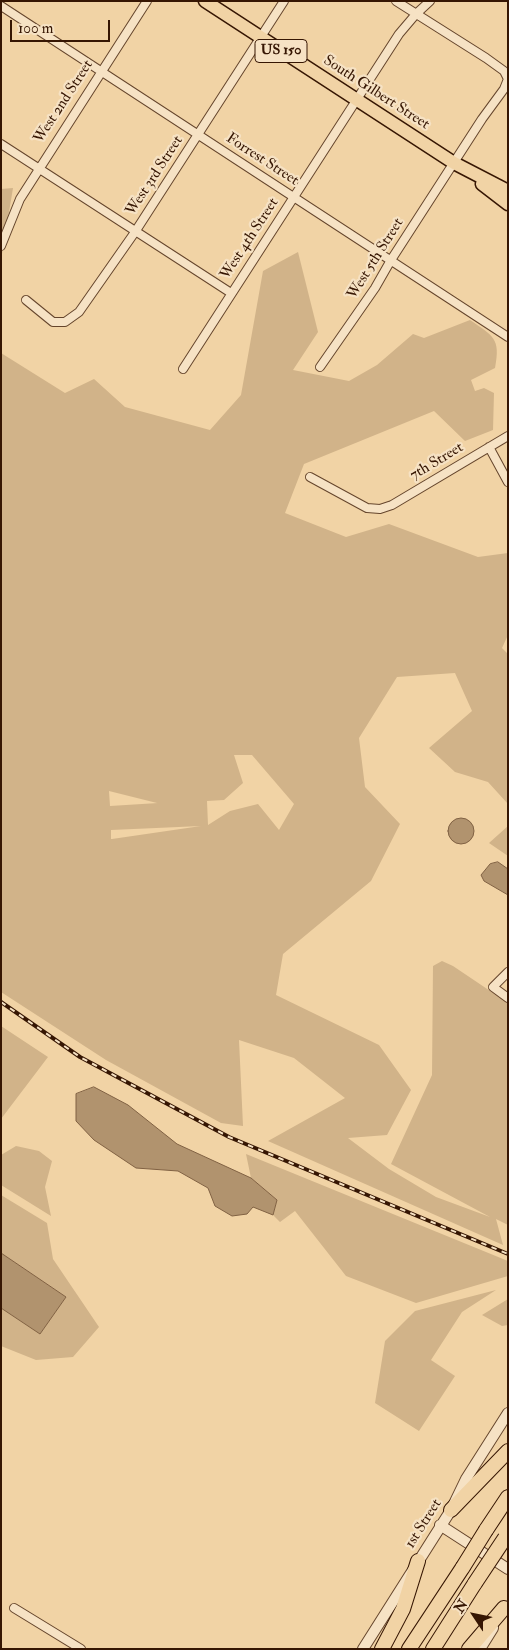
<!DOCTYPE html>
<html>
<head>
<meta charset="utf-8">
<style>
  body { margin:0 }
  #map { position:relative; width:509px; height:1650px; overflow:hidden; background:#f1d3a5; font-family:"IM FELL Double Pica",serif }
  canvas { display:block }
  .frame { position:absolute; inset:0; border:2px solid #361603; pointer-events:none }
  .north { position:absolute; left:449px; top:1590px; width:50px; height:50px; -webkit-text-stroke:4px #f6e2c4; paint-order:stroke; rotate:304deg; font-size:14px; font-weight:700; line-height:20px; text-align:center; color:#361603 }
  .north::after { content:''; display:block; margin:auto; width:18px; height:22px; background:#361603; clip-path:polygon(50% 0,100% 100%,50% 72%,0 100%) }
  .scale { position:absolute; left:10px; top:20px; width:100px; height:22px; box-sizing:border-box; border:2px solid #361603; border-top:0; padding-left:6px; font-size:15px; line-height:18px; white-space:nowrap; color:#361603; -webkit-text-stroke:4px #f6e2c4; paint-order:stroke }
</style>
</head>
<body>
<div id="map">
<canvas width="509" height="1650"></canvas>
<div class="frame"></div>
<div class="north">N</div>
<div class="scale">100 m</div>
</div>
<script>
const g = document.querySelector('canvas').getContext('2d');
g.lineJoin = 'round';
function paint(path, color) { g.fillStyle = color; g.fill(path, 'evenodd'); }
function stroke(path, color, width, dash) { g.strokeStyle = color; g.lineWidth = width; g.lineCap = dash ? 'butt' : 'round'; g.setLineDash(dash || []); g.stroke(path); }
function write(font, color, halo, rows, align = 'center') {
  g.font = font + ' "IM FELL Double Pica",serif'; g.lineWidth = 4.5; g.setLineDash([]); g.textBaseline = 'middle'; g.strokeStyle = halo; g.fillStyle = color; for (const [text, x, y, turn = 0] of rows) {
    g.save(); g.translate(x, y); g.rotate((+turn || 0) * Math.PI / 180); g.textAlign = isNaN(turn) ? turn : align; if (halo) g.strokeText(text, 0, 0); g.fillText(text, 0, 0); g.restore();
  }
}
paint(new Path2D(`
  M13 188 1 260V189Z
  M298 252 318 332 293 370 349 381 377 365 413 334 424 338 470 320C493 336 501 338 495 368L471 380 475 391 484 388 494 393 493 430 465 441 434 411 304 464 285 513 346 537 389 524 478 557 508 553V635L502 648 508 654V804L488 782 455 772 429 748 472 711 455 673 397 677 359 738 365 787 400 824 371 881 283 954 276 995 379 1045 411 1090 387 1135 348 1138 389 1169 436 1197 490 1217 391 1164 432 1075 433 966 442 961 453 966 508 1003V1225L496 1219 503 1245 268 1141 345 1098 294 1058 239 1040 243 1126 221 1123 106 1060 1 992V353L65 393 94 379 125 407 210 430 241 395 263 271ZM234 755H252L294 804 279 830 258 804 230 811 208 825 207 801 224 800 243 783ZM109 791 157 803H158L110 806ZM201 826 112 839H111V830Z
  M508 826V856L489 843Z
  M1 1026 48 1057 1 1119Z
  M16 1146 39 1151 52 1161 45 1187 51 1216 1 1185V1155Z
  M246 1154 508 1261V1276L416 1303 346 1276 295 1211 280 1222 273 1215 277 1200 251 1178Z
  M1 1195 47 1223 53 1259 99 1327 73 1357 36 1360 1 1346V1308L40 1334 66 1297 1 1253Z
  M496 1290 462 1312 431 1360 455 1376 419 1431 375 1403 385 1341 415 1311Z
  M508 1299V1325L502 1326 482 1315Z`), '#d1b389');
const water = new Path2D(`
  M448 831a13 13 0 1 1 26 0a13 13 0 1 1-26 0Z
  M498 862 508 869V895L484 881 481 875 490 864Z
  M94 1087 128 1105 177 1144 251 1178 277 1200 273 1215 253 1207 247 1214 232 1216 215 1206 208 1188 178 1171 136 1168 94 1140 76 1121V1094Z
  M1 1253 66 1297 40 1334 1 1308Z`);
paint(water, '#b1936e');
stroke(water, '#806143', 1);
const minor = new Path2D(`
  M396 1 486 58 504 71 508 79
  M1 6 508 337
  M1 144 231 293
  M1 246 20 199 147 1
  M26 300 53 322H65L79 312 135 232 284 1
  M320 367 375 288 391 260 482 119 504 89 508 79
  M183 369 399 34 416 14 430 1
  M489 447 508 482
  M310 477 367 508 380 509 392 505 508 436
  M508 972 493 987 508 998
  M14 1608 81 1649`);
const tertiary = new Path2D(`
  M440 1525 508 1569
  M363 1649 451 1510 466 1479 508 1413
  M480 1649 493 1628`);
const primary = new Path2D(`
  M205 1 454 163 508 191
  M482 184 508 204`);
const motorway = new Path2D(`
  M451 1510 508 1451
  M486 1530 508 1497
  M382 1649 403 1609 418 1561
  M409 1649 463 1567
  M433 1649 475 1583
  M469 1649 504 1608`);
stroke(minor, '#65452c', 10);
stroke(tertiary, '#65452c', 12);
stroke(primary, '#361603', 15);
stroke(motorway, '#361603', 16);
stroke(minor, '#f6e2c4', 8);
stroke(tertiary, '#f6e2c4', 10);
stroke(primary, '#f1d3a5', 12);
stroke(motorway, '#f1d3a5', 14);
const rail = new Path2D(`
  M1 1002 80 1057 229 1137 508 1254`);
stroke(rail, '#361603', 4);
stroke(rail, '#f6e2c4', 2, [5.5]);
const motorwayBridge = new Path2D(`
  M463 1567 486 1530
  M475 1583 505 1538`);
stroke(motorwayBridge, '#361603', 16, []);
stroke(motorwayBridge, '#f1d3a5', 14);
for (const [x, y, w] of [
  [281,51,52]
]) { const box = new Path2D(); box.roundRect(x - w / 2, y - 11.5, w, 23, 4); g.fillStyle = '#f6e2c4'; g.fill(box); stroke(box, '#361603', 1); }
write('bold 14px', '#361603', null, [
  ["US 150",281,51]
]);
write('15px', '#361603', '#f6e2c4', [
  ["South Gilbert Street",376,93,33],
  ["West 2nd Street",64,102,-57],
  ["Forrest Street",262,160,33],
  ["West 3rd Street",155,176,-57],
  ["West 4th Street",250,239,-57],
  ["West 5th Street",376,259,-58],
  ["7th Street",437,462,-31],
  ["1st Street",424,1524,-58]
]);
</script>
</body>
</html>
